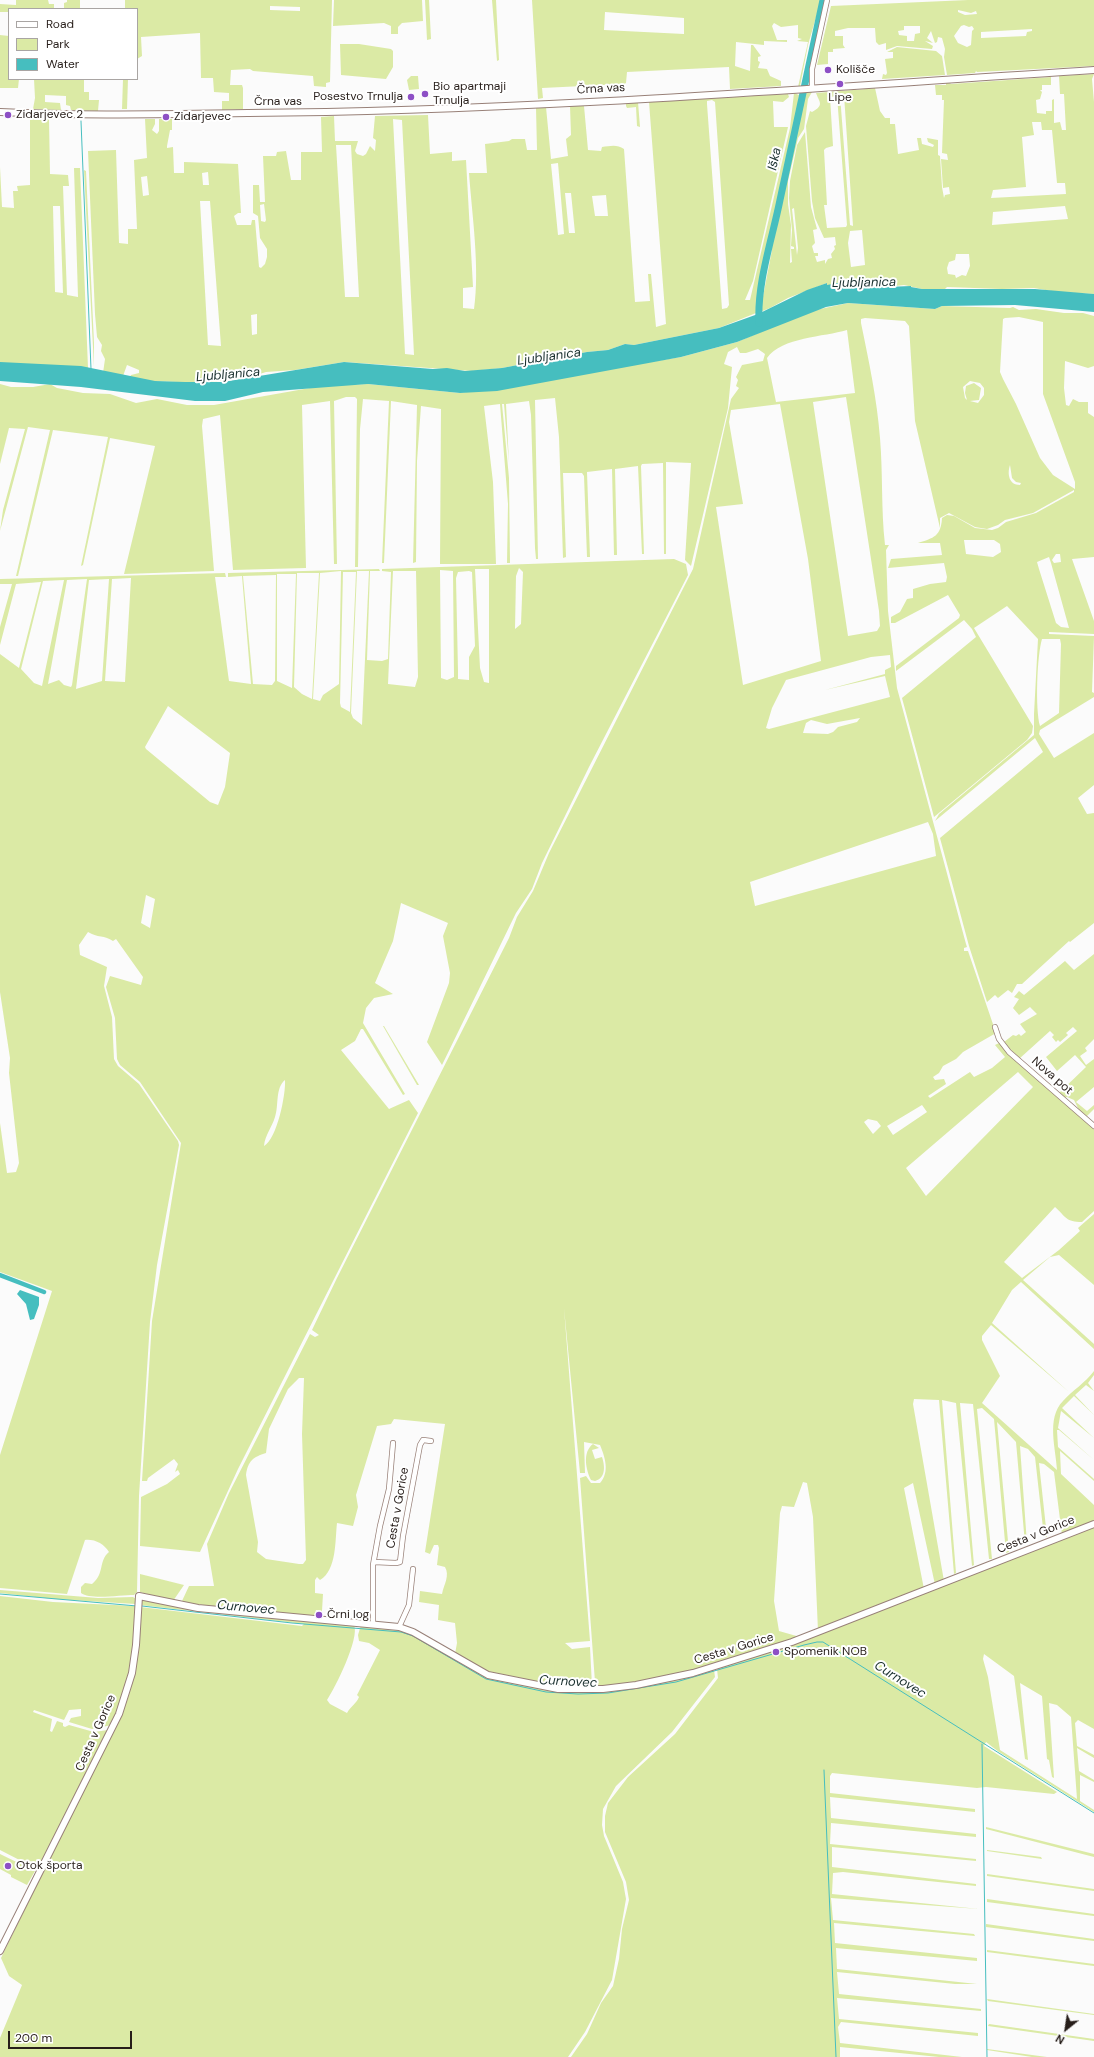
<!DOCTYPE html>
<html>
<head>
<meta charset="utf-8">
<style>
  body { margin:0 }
  #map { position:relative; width:1094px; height:2057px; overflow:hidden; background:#fbfbfb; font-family:"DM Sans",sans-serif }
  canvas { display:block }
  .legend { position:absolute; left:8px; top:8px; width:130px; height:72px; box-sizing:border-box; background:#fff; border:1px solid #a9a5a3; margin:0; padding:5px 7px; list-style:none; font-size:12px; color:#271e1a }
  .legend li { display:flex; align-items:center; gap:8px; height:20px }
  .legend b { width:20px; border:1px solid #a9a5a3 }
  .north { position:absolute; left:1046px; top:2009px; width:40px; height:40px; -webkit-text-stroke:3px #fff; paint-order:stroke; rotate:210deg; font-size:11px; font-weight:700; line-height:16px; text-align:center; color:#271e1a }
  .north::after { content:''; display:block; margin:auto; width:14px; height:18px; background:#271e1a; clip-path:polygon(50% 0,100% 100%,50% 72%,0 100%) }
  .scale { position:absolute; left:8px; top:2031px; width:124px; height:18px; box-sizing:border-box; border:2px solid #271e1a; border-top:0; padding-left:5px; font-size:12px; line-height:14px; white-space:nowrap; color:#271e1a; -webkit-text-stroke:3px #fff; paint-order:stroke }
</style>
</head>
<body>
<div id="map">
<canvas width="1094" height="2057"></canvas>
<ul class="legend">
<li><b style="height:5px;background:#fff"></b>Road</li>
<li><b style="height:11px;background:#dbeaa5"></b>Park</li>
<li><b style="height:11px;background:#46bebf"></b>Water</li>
</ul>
<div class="north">N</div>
<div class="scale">200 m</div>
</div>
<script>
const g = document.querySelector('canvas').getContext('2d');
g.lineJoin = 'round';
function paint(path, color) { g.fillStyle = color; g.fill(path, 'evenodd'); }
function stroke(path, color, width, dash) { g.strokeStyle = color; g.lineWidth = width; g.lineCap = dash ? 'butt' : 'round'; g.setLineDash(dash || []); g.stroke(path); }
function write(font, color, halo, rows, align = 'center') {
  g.font = font + ' "DM Sans",sans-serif'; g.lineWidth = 4; g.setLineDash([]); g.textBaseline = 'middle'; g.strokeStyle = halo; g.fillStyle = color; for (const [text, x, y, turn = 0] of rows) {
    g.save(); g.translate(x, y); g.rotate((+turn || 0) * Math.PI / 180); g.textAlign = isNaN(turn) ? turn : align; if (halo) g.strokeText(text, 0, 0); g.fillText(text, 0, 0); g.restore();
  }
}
paint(new Path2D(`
  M16 0H48L49 4H54V9H9V12H0V4L16 5Z
  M67 0H80V9H64V3L67 2Z
  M125 0H332L330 82 326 83V87L314 86 313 76 253 71 250 69 231 70 230 85H242L243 88V109L222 110V101H229V93L214 92 213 78H201L200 33 141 37 142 56 137 59V9H125ZM270 6 300 7V11L270 10Z
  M334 0H422L423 21 402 23 398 27V34H391V26L384 23 333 26Z
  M425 0H429L431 39 427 40Z
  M492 0H496L499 60 497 61Z
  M532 0H821L808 45 800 86 798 87 808 42 797 41 802 39 798 38V25L781 27 774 23 772 26 777 40H787V42L764 41V45L736 42 735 66 750 71 751 45H753L761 56 758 57V61L760 62 758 68 767 69 770 76 781 81V86L730 89 729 67 627 72 626 83 624 84 542 88 543 98 538 99ZM605 12 684 18V34L604 30Z
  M968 0H1094V66L977 72 976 71 975 73 947 75 944 57 945 49 942 38 938 37 937 42 935 43 931 31 927 38 933 43 925 41 933 46 932 49 897 46 886 50V43L879 45 876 42 875 28H848L835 31V36H843V45L845 48 833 49V52H828V64L817 65 831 6ZM958 10 971 13 976 11 977 14 965 15 958 12ZM964 25 969 27 972 26 974 29 972 31 971 45 967 47 958 43 954 36 961 26ZM904 26H920V33L915 34 914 41H907V36L899 35 898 31 904 30ZM1032 29V31L1027 32 1026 36 981 38V32Z
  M0 35 9 36V79H19L18 88H0Z
  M340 44H359L391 49 393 51V67L386 79 341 75Z
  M897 47 936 51 942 56 945 75 882 79 883 74 886 75 887 73 885 59 893 58V52H887Z
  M1094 74 1092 79 1094 102V294L1057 292 1034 288 1002 289 947 287 945 289H922L904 285 886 287 870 285 862 282 860 284 833 283 832 285H827V283L788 298 770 308 760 312 772 250 770 244 783 197V189L804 96 808 91 812 92 808 99 804 129 798 138 788 181V204L791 225 790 263 792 262 791 249H794V247L791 246 792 230 789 198 790 181 797 145 805 132 811 207 817 229 813 230 815 243 812 246 814 253H818V256H815L817 262 825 260V264L828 259 832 258 831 254 835 249 834 246 836 245 835 237 824 238 815 218 812 201 806 126 810 111 812 112C825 105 819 102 816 93L853 90 852 88 855 87 856 90 875 88 880 111 885 118H890V124H895L898 154 919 150 917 138H921L922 144 933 147 934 145 928 142 927 138 938 140V155L940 156 942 187 944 198 945 195 950 194 949 187 943 188 941 159 948 160 947 154 942 153 944 100H942V95H936L935 85H946V82H949L951 84 1051 77V85H1042V90H1040L1042 92 1040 99 1036 100 1037 113 1046 114V111H1052V100L1054 99V123L1060 122 1062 130H1066L1064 94H1060L1059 76ZM840 95H844L853 226 850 225ZM837 96 847 225 846 227 827 228 824 205H827L824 150 826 148 833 146 830 97ZM1032 122H1041L1042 130H1052L1057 183H1065L1066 194 991 198 993 190 1026 187 1022 137 1034 135ZM1065 206 1068 219 992 225 993 212ZM794 208 798 248 797 255 792 209ZM862 230 865 265 851 267 848 243 850 231ZM956 254H969L970 266 966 276 962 275 956 278 955 275 948 274 947 268 949 262 955 260Z
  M411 76H418L419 89 409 90 407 80Z
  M34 79H84V92H89V100H99L98 111 71 110 70 106 66 105V96L45 95V102L60 103 61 110 33 109 35 98Z
  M123 79H128L127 109H122Z
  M794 93 799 95 797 112 767 246 756 313 719 328 634 345 625 344 608 350 587 352 502 368 472 371 344 362 295 370 266 372 250 377 204 383 152 381 130 377 131 375 139 373V370L127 365 123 376 103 373 105 359 101 351 102 345 97 337 95 314 88 151 116 150 119 243 128 244V229H137L134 160 147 158 145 119H155V124L152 130 157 134 159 131V119H172V130H170L167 146V148L173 147 174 173H184V162L238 164 241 213H238L234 216 237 225H251L252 220H255L259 267 261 268 265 264 267 257V249L260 238 258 216 253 213V185H259L260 202H265L263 156H276L277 152 286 151 291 180H301V152H322L321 117 334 116 335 141H358L355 151 357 154 363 156 366 154 370 146 375 151 376 140 373 138 375 116 428 115 430 154 452 152V161L466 160 473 287 463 288V308L474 309C480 268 472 215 469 173H487L485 144 509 141 512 139H525L527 150H537L536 108 546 107 551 159 568 156 566 139 571 135 570 106H584L588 150 601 151 602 147C610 146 617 144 624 149L635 302 650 301 648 274H651L656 327 666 324 649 102 788 94 789 97 783 102 773 101 774 127H788L753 281 745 300H750L790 128ZM712 100 715 102 729 305 727 308 722 309 707 104V101ZM393 119 402 120 414 355 405 354ZM336 145H351L359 297H345ZM558 163 564 234 558 235 551 164ZM208 172 209 185H203L202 173ZM147 176 149 195 143 196 141 177ZM565 193H571L575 233H569ZM606 195 608 216H595L592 196ZM200 201H210L221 346 208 345ZM264 204 266 220 265 222 261 221 260 205ZM257 314V334L252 335 251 315Z
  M638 102 640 127 637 126 636 107 627 108 626 106V103Z
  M30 118 49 119 50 174 68 175 69 186H63L67 295 78 297 74 168H80L88 368 0 364V167L2 207 14 208 13 191H18L17 186 30 185ZM53 206H60L63 293 55 292Z
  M84 170 86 171 94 343V367Z
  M848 303 935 309 942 306 1010 308 1013 307 1019 310 1036 309 1064 313H1083L1094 316V366L1088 368 1065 361 1064 388 1066 405 1069 406 1073 399 1079 402H1088V413L1094 417V557L1072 559 1094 621V634L1049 632V634L1094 636 1092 692 1094 693V697L1040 730 1039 734 1054 758 1094 733V785L1078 798 1087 814 1094 813V923L1070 942 1069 941 1022 984H1017L1012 993 1008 990 998 998 995 995 987 1002 969 946 940 838 1043 752 1035 738 935 821 939 814 1034 735V714L1038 639 1007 606 974 628 1033 726 1032 733 1027 740 934 817 902 698 976 637 972 629 964 620 896 671V666L959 618 960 615 948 595 895 623H891V617L900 612 907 599 913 598V589L930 584 946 582 947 577 944 563 888 568 891 559 942 555 940 543H918C934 538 941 536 942 518L947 515 954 516 975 528 992 530 998 528 1006 522 1036 513 1074 492V490L1033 513 1005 520 998 525 987 529 975 527 949 513 940 518V528L915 421 909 326 905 321 865 318 861 319V323C869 362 877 399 880 438 883 474 881 509 885 545H889L886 550 888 611 897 688 966 944 967 947 964 948V951H968L996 1033 963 1052 956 1059 943 1066 939 1073 933 1077 935 1080 944 1079 946 1084 928 1096 930 1098 970 1072 974 1077 992 1068 1005 1057 995 1045 999 1043 1094 1127V1211L1082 1222C1066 1222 1066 1217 1055 1207L1004 1262 1022 1278 1059 1250 1080 1231 1078 1228 1094 1214V1285L1059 1255 1050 1257 1023 1280 1094 1344V1349L1021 1282 1012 1290 992 1323 1069 1392 991 1325 982 1336V1340L1000 1376 982 1403 1057 1470C1056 1449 1046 1418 1063 1401 1073 1390 1085 1383 1094 1371V1375L1088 1383 1094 1391 1086 1385 1075 1395 1094 1415 1074 1396 1062 1408 1094 1438 1061 1411 1058 1428 1094 1460 1059 1430H1057L1058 1447 1094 1479V1481L1060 1451 1061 1474 1094 1505V1522L1062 1535 1054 1472 1044 1464 1039 1463 1047 1537H1044L1035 1457 1028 1449 1020 1446 1027 1544H1025L1016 1442 997 1422 1009 1552 1006 1553 994 1419 982 1408 977 1409 992 1559H989L973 1404 960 1403 974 1565 972 1566 956 1403 942 1400 956 1573 954 1574 939 1400 914 1399 913 1404 944 1581 935 1585 934 1580 913 1483 904 1488 924 1589 818 1631 813 1517 807 1483 803 1482 794 1507 782 1506 780 1513 774 1601 779 1631 800 1637 707 1667 647 1681 599 1687 595 1685V1682L580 1478 586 1476 591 1483H600C610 1472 605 1457 600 1445L584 1442 585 1473H580L564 1308 590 1641 565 1643 572 1649 590 1647 592 1686 552 1685 493 1676 455 1654 457 1643 455 1623 438 1620 439 1605 419 1602 420 1591 442 1594C444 1584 450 1576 445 1567L437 1565 439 1548 438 1545H434L430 1554 425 1552 445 1424 394 1419 391 1424 377 1426 356 1495 358 1507 353 1526 337 1523C335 1540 337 1570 320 1580L317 1577 315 1580V1593L323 1594 322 1611 316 1610 314 1617 186 1603 182 1601 189 1586H214L207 1544 229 1493 310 1334 315 1337 319 1335 312 1330 337 1278 509 938 517 917 533 891 549 853 693 569 731 399 739 388 736 386 738 380 736 377 742 365 763 361 765 354 758 349 746 353H740L737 347 728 352 724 364 732 367 728 408 691 566 685 560 691 463 666 462V554H664L663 463 642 464 641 466 644 554H642L638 466 615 469 617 555H614L612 469 587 472 590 557H587L584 476 582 473H563L566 557 563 558 559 437 555 398 535 400 538 559H536L535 548 531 415 529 401 506 404 509 463 504 404H502L509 478 510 563H507L508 504 500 404 484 406 493 482 496 564H440L441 409 421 406 417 461 416 562 413 563 417 405 391 401 384 563H382L389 401 363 399 360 429 358 567H355L357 399 355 397H346L334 401 337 564H334L330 401 302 405 306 568 233 570 220 415 203 419 202 426 214 571 124 574 155 446 110 438 83 565 81 566 108 437 53 430 18 576H16L50 430 28 427 0 531 3 510 25 429 9 428 0 464V384L11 387H33L50 384 57 388 83 393 110 394 136 403 157 399 187 405H214L321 386 368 384 460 393 681 357 737 342 811 311ZM1019 317 1043 322V394L1075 482V489L1053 475 1040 458 1016 404 1003 379 1000 372 1003 319 1005 318ZM847 330 855 393 776 402 767 358C782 337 824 337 847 330ZM970 381 980 383 984 388V395L978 403 970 401 979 400 981 388 974 383 966 386 965 393 967 400 965 398 963 387ZM846 397 879 611 880 626 877 631 848 636 813 402ZM780 404 808 559 821 661 743 685 716 507 743 504 729 422 731 410ZM1010 465 1012 478 1016 482 1021 483 1020 485C1009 485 1007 474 1010 465ZM964 540H994L1000 544 1001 552 993 557 966 554ZM1056 554H1060L1061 562 1054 563 1052 560ZM1049 557 1051 563 1069 628 1061 627 1056 623 1039 569 1037 562ZM1042 639H1060L1061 644 1059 713 1040 726C1035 709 1037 655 1042 639ZM890 655 891 667 885 670V674L825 690 885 676 890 697 769 729 766 728 772 708 786 680 871 657ZM860 718 857 722 838 727 833 732 828 734 803 733 806 723 811 720 827 724ZM928 822 933 834 936 856 755 906 750 882ZM1018 1072 1033 1087 926 1196 906 1168ZM922 1105 927 1112 893 1135 887 1126ZM868 1119 877 1121 881 1126 873 1134 864 1122ZM299 1378H304L302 1434 306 1560 303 1564H299L266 1559 257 1552 258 1542 246 1475C248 1461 253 1457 266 1453L269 1429 288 1389Z
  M674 559 686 564 688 575 589 767 542 863 532 889 516 913 442 1065 427 1042 449 983 450 973 443 936 448 923 401 903 393 941 375 983 393 994 374 998 366 1008 363 1023 405 1094 403 1095 363 1029H361L355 1041 341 1050 389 1109 409 1100 418 1113 238 1469 200 1552 140 1546 141 1497 167 1484 180 1474 178 1470 175 1472 178 1464 174 1459 148 1478 147 1481H142L152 1321 181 1143 140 1082 120 1065 117 1059 115 1018 106 987 110 976 141 985 143 977 116 939 113 941C105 935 97 938 88 932L79 945 80 955 107 967 104 986 112 1017 114 1059 118 1066 139 1084 178 1141 179 1145 157 1265 150 1322 139 1496 137 1592 134 1595C121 1595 90 1600 81 1593V1587L85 1583 92 1584C105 1574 98 1561 109 1552 104 1544 95 1539 85 1540L67 1594 0 1588V1455L52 1291 0 1272V1123L7 1173 16 1172 19 1163 9 1073 10 1058 0 992V654L19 668 41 582 16 584 0 645V627L12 584H0V579L225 573 226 577H215L228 674 229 681 251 684 242 576 228 577V573L379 569 380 571H370L367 660 382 661 388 659 391 572 382 571V569ZM519 568 523 572 521 624 515 629 516 576ZM475 569H489V683L484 682 480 668ZM440 570 453 571 454 677 447 680 441 678ZM341 571 339 684 323 695 320 701 313 699 320 573ZM357 571H369L362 725 353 718 351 713ZM393 571H416L418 677 415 687 388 684ZM469 571 472 572 475 646 469 657V680L458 679V671L456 578 458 572ZM343 572H356L350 712 341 707 340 703ZM297 573H319L312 699 302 694 294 687ZM277 574H296L292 688 277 681ZM276 575 275 681 272 685 253 684 243 576ZM131 578 125 682 105 681 112 579ZM87 579 72 685 71 687 64 685 59 680 48 684 67 580ZM109 579 102 681 76 689 89 580ZM64 580 42 686 34 683 21 669 43 581ZM168 706 230 753 225 787 218 805 210 802 146 749 145 747ZM146 895 155 899 150 928 141 923ZM285 1080C286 1094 277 1139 264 1146 265 1135 272 1127 275 1117 279 1106 275 1088 285 1080Z
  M1094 954V1039L1085 1048 1087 1051 1080 1056 1086 1065 1094 1059V1087L1076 1102 1087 1111 1094 1105V1109L1086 1117 1080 1112 1074 1100 1067 1097 1064 1098 1059 1093 1086 1067 1075 1055 1057 1071 1046 1057 1077 1031 1073 1027 1066 1033 1068 1035 1060 1042 1058 1040 1056 1042 1052 1037 1054 1035 1050 1031 1019 1059 1004 1042 1013 1035 1016 1036 1019 1034 1021 1036 1026 1032 1020 1024 1037 1014 1030 1007 1019 1015 1013 1008 1019 999 1014 997 1019 991 1024 995 1065 961 1074 970Z
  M383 1026H384L419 1085H417Z
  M593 1444 599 1448 592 1450 595 1459 602 1457C605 1466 606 1478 595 1481L591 1480C586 1470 582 1452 593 1444Z
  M1094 1526V1729L1078 1720 1075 1723 1077 1746 1094 1755V1758L1077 1748 1079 1771 1094 1780V1782L1080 1775V1801L1094 1810V1812L999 1752 986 1742 984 1746 1057 1792 1054 1794 986 1787 977 1788 832 1773 830 1776V1793L975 1809V1812L830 1797 831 1818 976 1834V1837L831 1823 830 1844 976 1859V1861L832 1847V1867L976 1884V1886L843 1872 833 1873 832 1894 979 1909 831 1898 833 1920 974 1934 975 1936 834 1923 835 1943 977 1958V1961L836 1948 837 1969 977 1984H955L837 1972 839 1994 981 2009V2011L837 1998 839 2019 978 2033V2036L841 2022 838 2027 840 2043 962 2057H939L840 2047V2057H571L587 2034 601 2003 613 1986 619 1959 622 1929 629 1900 626 1882 605 1832V1816L608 1803 628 1777 675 1734 718 1678 717 1669 802 1640ZM984 1654 1014 1676 1025 1759 1028 1760 1020 1683 1042 1696 1047 1759 1049 1760 1052 1777 1054 1778 1049 1703 1057 1705 1071 1717 1077 1799 1000 1750 988 1677 983 1659Z
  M140 1574 184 1585 173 1601 140 1592Z
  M0 1590 98 1598 133 1597 136 1599 135 1604 53 1599 0 1593Z
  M0 1596 53 1602 135 1606 132 1663 120 1707 112 1725 92 1729 69 1722 71 1718 81 1716V1709L69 1710 64 1720 34 1710 33 1712 52 1719 50 1731 52 1732 57 1721 63 1723V1726L65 1727 69 1725 94 1732 108 1730 37 1869 0 1850Z
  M143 1599 183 1608 354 1625C360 1638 335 1688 327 1700L330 1704 347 1713C351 1706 356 1704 359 1697L357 1695 380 1650 369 1643 359 1641 358 1635 361 1625 407 1631 487 1677 541 1688 587 1690 714 1670 715 1677 672 1732 616 1786 603 1809 602 1825 604 1836 623 1882 626 1899 612 1980 585 2032 568 2057H0V2038L22 1985 9 1976 1 1958 113 1729 133 1674 140 1607 302 1626 304 1624 140 1605V1600Z
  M986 1827 1094 1854V1857L986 1829Z
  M987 1850 1041 1857 1042 1859 987 1851Z
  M0 1854 35 1871 27 1885 11 1877V1875L0 1869Z
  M987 1874 1094 1889V1891L987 1876Z
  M987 1899 1094 1914V1916L987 1902Z
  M986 1924 1094 1939V1941L986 1927Z
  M987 1950 1094 1964V1966L987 1952Z
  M987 1999 1094 2014V2015L988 2001Z
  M989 2024 1094 2039V2041L988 2026Z
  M987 2049 1047 2057H1032L987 2050Z`), '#dbeaa5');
paint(new Path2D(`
  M863 280H868L870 285 886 287 911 286V287L922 289H1035L1094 294V312L1015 305 942 306 935 309 848 303 826 307 737 342 681 357 497 391 460 393 368 384 263 392 225 401H195L81 387 0 381V362L81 366 155 381 185 382H223L344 362 433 369 447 368 465 371 502 368 587 352 608 350 625 344 634 345 719 328 758 314 807 290 827 283V285L838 283 843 284H860Z
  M20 1290 39 1297V1305L34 1319 30 1320 26 1304 17 1294Z`), '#46bebf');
stroke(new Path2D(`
  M81 121 91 369
  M0 1594 137 1606
  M142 1606 292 1623 401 1632 413 1636 486 1679 546 1692 578 1694 608 1693 676 1682 804 1645 817 1642H823L1094 1813
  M982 1744 987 2057
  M824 1770 836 2057`), '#46bebf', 1);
stroke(new Path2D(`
  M0 1275 44 1292`), '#46bebf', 4.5);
stroke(new Path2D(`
  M759 323C757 282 772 240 780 200 794 133 809 67 823 0`), '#46bebf', 7);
const street = new Path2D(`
  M812 88V69L827 0
  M995 1027 999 1039 1009 1052 1094 1126
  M374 1562 396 1563 400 1562 403 1536 420 1445 423 1440 431 1441
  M373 1624V1565L380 1526 389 1489 393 1443
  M399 1627 409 1605 413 1569`);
const secondary = new Path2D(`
  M0 112C83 116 165 114 248 113 530 111 812 88 1094 70
  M0 1951 119 1714 132 1673 136 1645 139 1596 198 1608 399 1627 413 1632 488 1675 558 1689H603L636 1685 693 1673 792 1642 1094 1524`);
stroke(street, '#988078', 6);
stroke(secondary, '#988078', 8);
stroke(street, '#fff', 4.5);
stroke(secondary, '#fff', 6);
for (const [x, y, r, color] of [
  [828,70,4,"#8d4fc5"],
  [840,84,4,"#8d4fc5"],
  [425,94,4,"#8d4fc5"],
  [411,97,4,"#8d4fc5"],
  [8,115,4,"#8d4fc5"],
  [166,117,4,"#8d4fc5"],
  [319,1615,4,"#8d4fc5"],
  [776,1652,4,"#8d4fc5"],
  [8,1866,4,"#8d4fc5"]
]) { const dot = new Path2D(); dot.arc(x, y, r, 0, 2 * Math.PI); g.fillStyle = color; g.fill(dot); stroke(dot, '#fff', 1.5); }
write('12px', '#271e1a', '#fff', [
  ["Kolišče",836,70],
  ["Bio apartmaji",433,87],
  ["Trnulja",433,101],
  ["Posestvo Trnulja",403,97,"right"],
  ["Lipe",840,98,"center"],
  ["Zidarjevec 2",16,115],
  ["Zidarjevec",174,117],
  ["Črni log",327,1615],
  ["Spomenik NOB",784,1652],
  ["Otok športa",16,1866]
], 'left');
write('12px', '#271e1a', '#fff', [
  ["Črna vas",601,89,-3],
  ["Črna vas",278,102],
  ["Nova pot",1052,1076,41],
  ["Cesta v Gorice",398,1508,-80],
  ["Cesta v Gorice",1036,1535,-22],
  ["Cesta v Gorice",734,1649,-17],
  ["Cesta v Gorice",96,1733,-66]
]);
write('italic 13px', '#1a302f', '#fff', [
  ["Iška",775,159,-78],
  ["Ljubljanica",864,283,-1],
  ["Ljubljanica",549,357,-8],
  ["Ljubljanica",228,375,-5],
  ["Curnovec",246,1608,5],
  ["Curnovec",900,1680,32],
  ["Curnovec",568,1682,3]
]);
</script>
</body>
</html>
